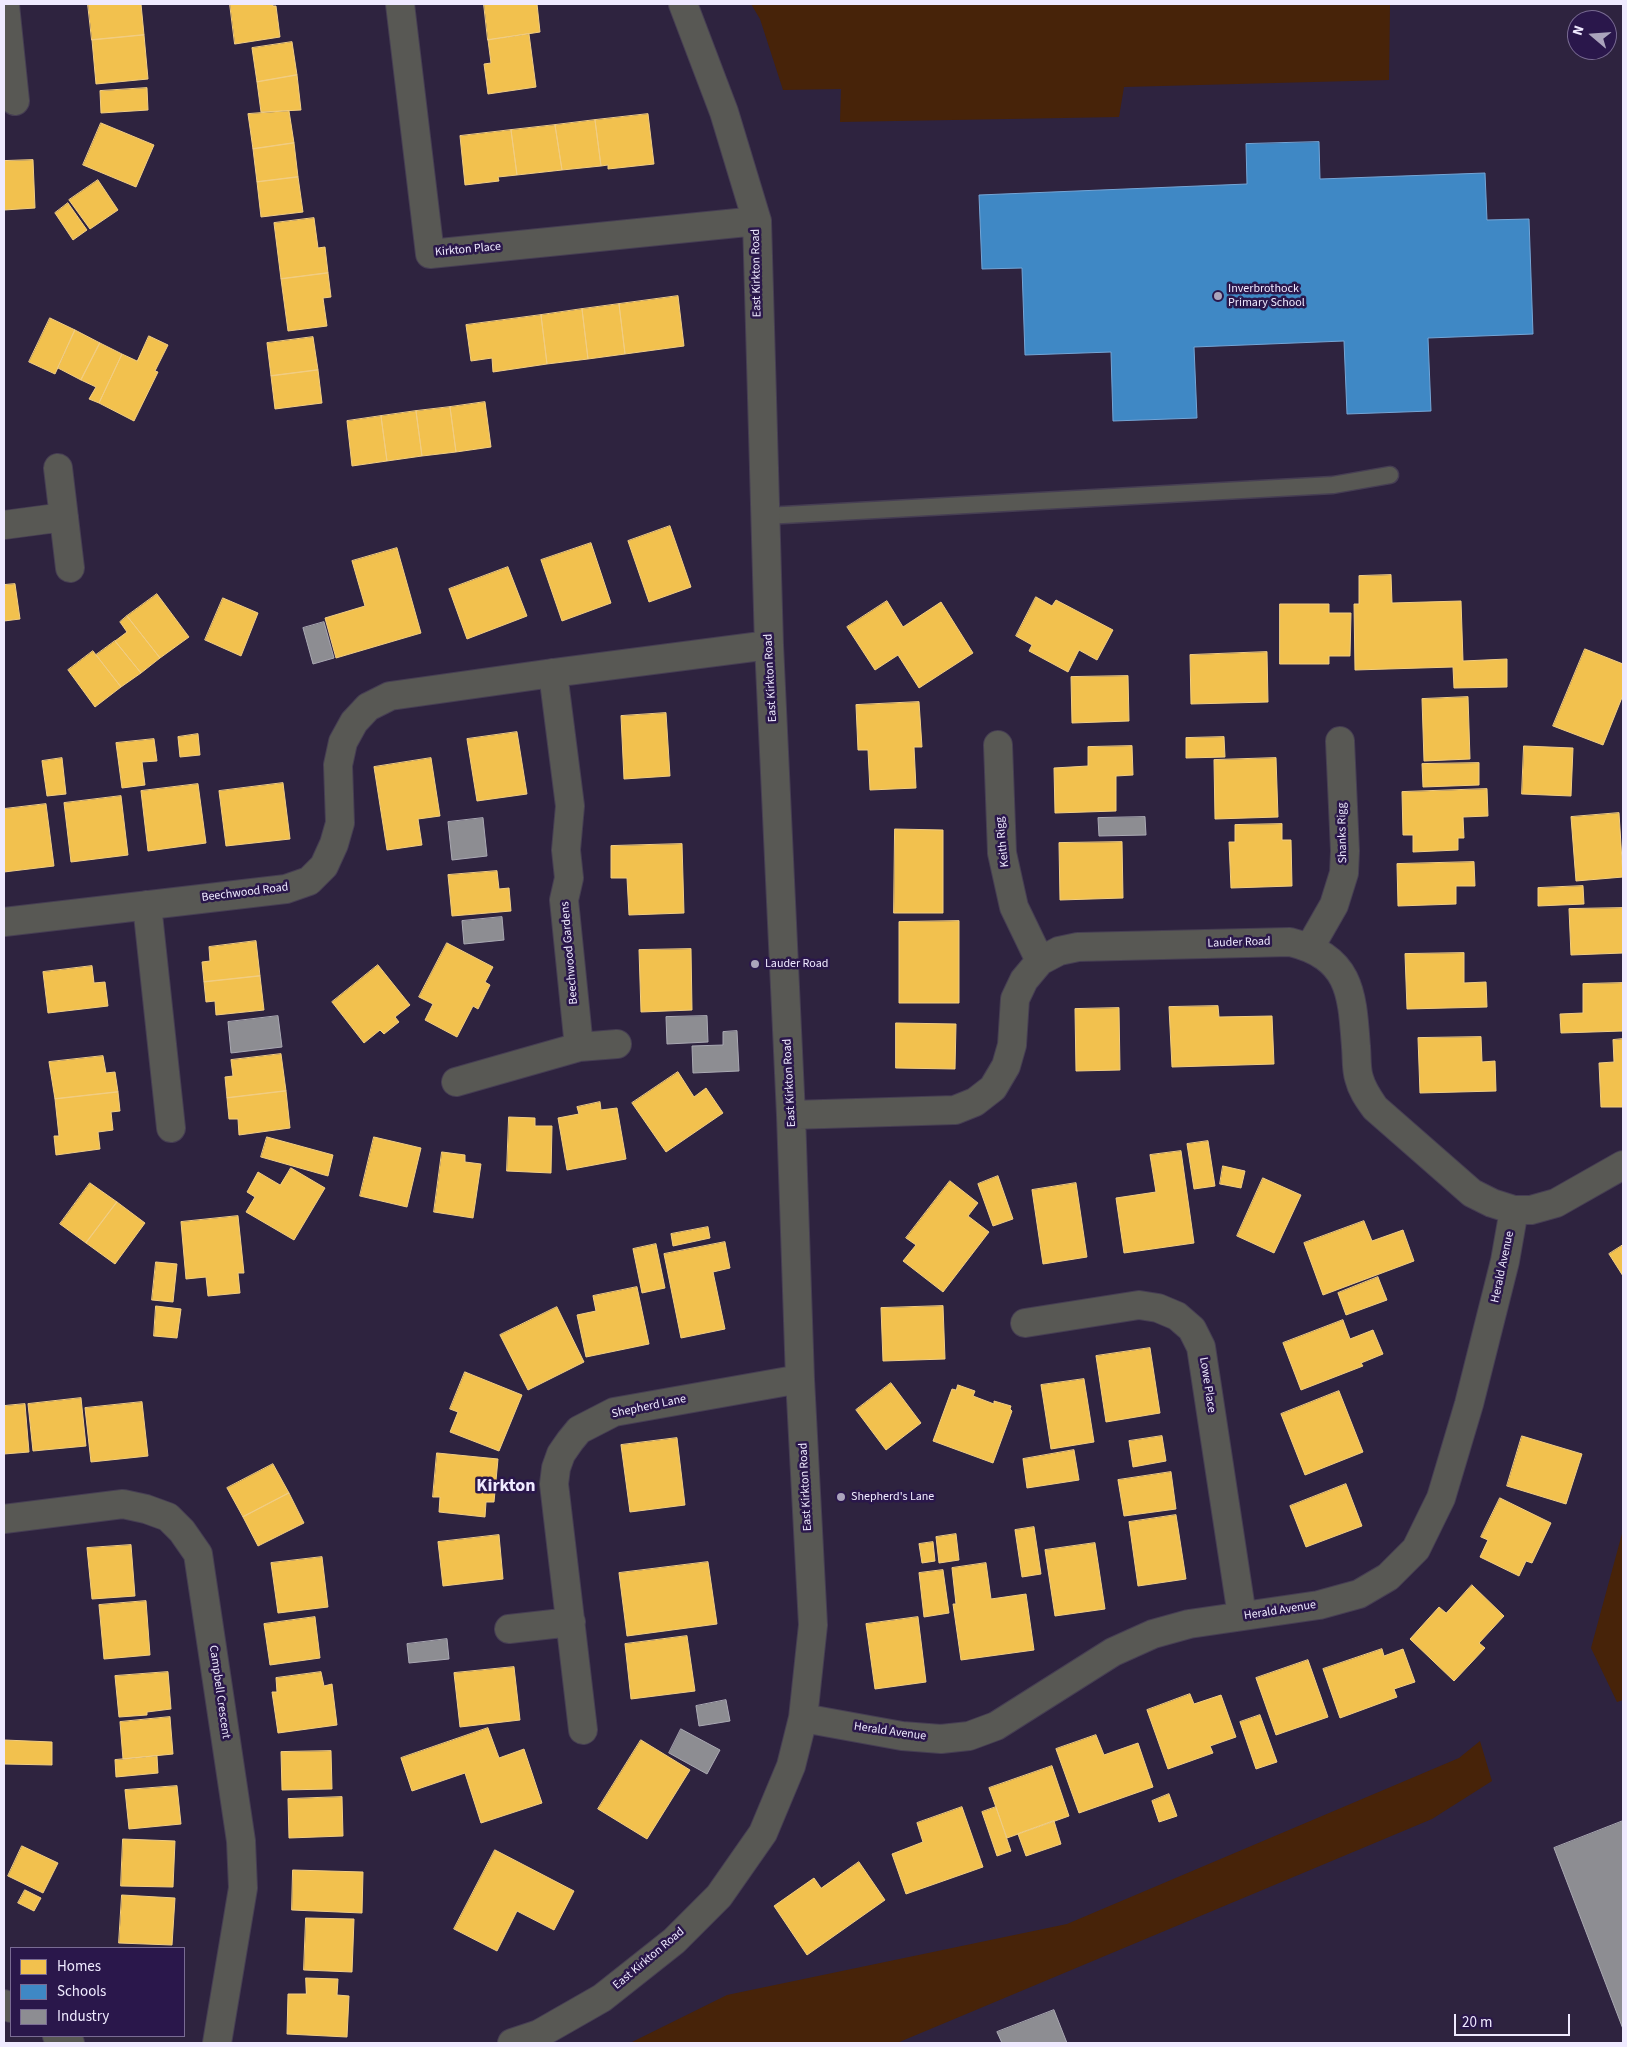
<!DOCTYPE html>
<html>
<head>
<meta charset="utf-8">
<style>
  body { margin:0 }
  #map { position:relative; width:1627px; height:2047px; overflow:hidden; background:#2e233f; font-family:"Source Sans 3",sans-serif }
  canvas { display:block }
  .frame { position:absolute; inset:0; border:5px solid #efeaff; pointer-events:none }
  .legend { position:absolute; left:10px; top:1947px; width:175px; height:90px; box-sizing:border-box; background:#2a174b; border:1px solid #796b93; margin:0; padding:6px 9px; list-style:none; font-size:15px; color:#efeaff }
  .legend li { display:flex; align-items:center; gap:10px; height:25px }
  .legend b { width:25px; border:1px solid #796b93 }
  .north { position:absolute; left:1567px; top:10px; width:50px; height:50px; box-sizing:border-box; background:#2a174b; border:1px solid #796b93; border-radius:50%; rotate:288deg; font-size:14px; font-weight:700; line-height:20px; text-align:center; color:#efeaff }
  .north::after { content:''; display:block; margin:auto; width:18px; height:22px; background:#aba4bc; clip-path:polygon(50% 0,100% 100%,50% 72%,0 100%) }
  .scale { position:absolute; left:1454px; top:2014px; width:116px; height:22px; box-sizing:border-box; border:2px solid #efeaff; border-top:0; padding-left:6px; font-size:15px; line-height:18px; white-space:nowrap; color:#efeaff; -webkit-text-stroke:4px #2a174b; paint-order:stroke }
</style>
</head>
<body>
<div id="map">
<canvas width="1627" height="2047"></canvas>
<div class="frame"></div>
<ul class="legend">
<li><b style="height:14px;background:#f2c14e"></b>Homes</li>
<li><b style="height:14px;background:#3f88c5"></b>Schools</li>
<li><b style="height:14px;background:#8d8d92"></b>Industry</li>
</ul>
<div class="north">N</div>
<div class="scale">20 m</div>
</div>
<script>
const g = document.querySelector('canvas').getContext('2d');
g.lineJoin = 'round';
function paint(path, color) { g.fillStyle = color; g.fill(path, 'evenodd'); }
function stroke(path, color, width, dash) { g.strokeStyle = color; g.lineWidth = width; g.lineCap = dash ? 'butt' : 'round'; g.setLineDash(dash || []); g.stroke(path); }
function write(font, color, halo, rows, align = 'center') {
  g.font = font + ' "Source Sans 3",sans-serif'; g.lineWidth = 5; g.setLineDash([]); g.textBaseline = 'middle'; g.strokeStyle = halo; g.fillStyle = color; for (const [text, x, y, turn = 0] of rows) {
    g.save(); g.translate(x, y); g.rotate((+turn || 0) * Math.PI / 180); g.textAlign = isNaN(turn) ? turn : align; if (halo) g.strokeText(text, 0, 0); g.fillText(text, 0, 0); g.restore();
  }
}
paint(new Path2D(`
  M751 4H1390L1389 80 1124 87 1119 117 840 122 841 89 783 90 760 19Z
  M1623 1530V1700L1617 1702 1591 1648Z
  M1480 1741 1492 1781 1432 1819 897 2043H630L727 1995 1067 1924 1459 1758Z`), '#472309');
const homes = new Path2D(`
  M88 4H141L144 35 92 40Z
  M230 4H272L273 6H276L280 37 235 44Z
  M484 4H537L540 32 488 40Z
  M529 34 536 87 488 94 484 64 491 63 488 40Z
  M144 35 148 79 96 84 92 40Z
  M292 42 297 75 257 82 252 48Z
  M297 75 301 110 261 112 257 82Z
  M147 88 148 110 101 113 100 91Z
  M289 111 294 143 253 149 248 114Z
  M648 114 654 164 608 169V165L601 166 595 120Z
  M595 120 601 166 562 170 555 125Z
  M101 123 154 145 136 187 83 165Z
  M555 125 562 170 517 175 511 130Z
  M511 130 517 175 498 177 499 181 465 185 460 136Z
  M294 143 298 177 257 182 253 149Z
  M33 160 35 208 4 210V161Z
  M298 177 303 212 261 217 257 182Z
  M98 180 118 210 90 229 69 200Z
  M68 203 87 230 73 240 55 213Z
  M314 218 318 248 325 247 328 273 281 279 274 223Z
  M328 273 331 297 323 298 327 326 288 331 281 279Z
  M678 296 684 346 625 354 619 304Z
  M619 304 625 354 588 359 582 309Z
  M582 309 588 359 547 364 541 315Z
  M541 315 547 364 493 372 492 358 471 361 466 325Z
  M50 318 75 330 55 374 29 362Z
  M75 330 100 343 81 380 58 368Z
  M149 336 168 345 155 371 158 372 134 421 99 403 122 354 137 361Z
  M313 337 318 370 271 376 267 343Z
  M100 343 122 354 99 403 89 399 96 387 81 380Z
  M318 370 322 403 275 409 271 376Z
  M485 402 491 447 456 452 450 407Z
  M450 407 456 452 422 456 416 411Z
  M416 411 422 456 387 461 381 416Z
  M381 416 387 461 352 466 347 421Z
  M670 526 691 587 649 602 628 541Z
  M591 543 611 603 562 621 541 560Z
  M397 548 421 633 336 658 325 618 365 606 352 561Z
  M508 567 527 616 467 639 449 589Z
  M1391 575 1392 603 1461 601 1463 661 1507 659V687L1454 688 1453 667 1355 670 1354 604H1359V576Z
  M15 584 20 619 4 621V585Z
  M157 594 189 637 160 658 127 616Z
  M1036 597 1052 606 1056 600 1113 630 1097 660 1079 650 1068 672 1029 651 1032 645 1016 636Z
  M223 598 258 613 241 656 205 640Z
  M887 601 903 627 941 602 973 653 919 688 898 655 875 670 847 627Z
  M1280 604H1329V613H1351L1350 656H1329V664H1280Z
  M127 616 160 658 141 673 115 641 127 632 120 622Z
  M115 641 141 673 121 687 96 655Z
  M1585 649 1623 664V695L1603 745 1553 726Z
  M93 651 121 687 95 707 68 670Z
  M1267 652 1268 702 1191 704 1190 655Z
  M1128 676 1129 721 1072 723 1071 677Z
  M1468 697 1470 759 1424 761 1422 699Z
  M919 702 922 747H914L916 788 870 790 868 750H858L856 705Z
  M666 713 670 776 624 779 621 716Z
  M517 732 527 794 477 801 467 739Z
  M198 734 200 755 180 757 178 737Z
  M1224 737 1225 757 1186 758V738Z
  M154 739 157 761 142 762 145 785 122 788 116 743Z
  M1132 746 1133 775 1116 776V811L1055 813 1054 768 1088 766V747Z
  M1524 746 1573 748 1571 796 1522 794Z
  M62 758 66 794 47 796 42 761Z
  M431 758 440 816 418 819 422 845 387 850 374 767Z
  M1276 758 1278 817 1215 819 1214 760Z
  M1479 763V785L1423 787 1422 764Z
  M283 783 290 839 226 846 219 791Z
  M198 784 206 843 148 851 141 791Z
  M1487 789 1488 816 1463 817 1464 838H1458V850L1413 852V835H1403L1402 792Z
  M121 796 128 855 71 862 64 803Z
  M46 804 54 866 4 872V809Z
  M1619 813 1623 877 1576 881 1571 817Z
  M1282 824V840H1291L1292 886 1231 888 1229 842H1235V825Z
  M895 829 943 830V913H894Z
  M1122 842 1123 898 1060 900 1059 843Z
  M682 844 684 913 629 915 627 878H611V846Z
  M1474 862 1475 886H1456V904L1398 906 1397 864Z
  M497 871 499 889 509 888 511 911 452 916 448 875Z
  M1583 886 1584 904 1538 906V888Z
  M1623 908V953L1571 955 1569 909Z
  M959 921V1003H899V922Z
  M256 941 260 976 204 982 202 962 210 961 209 947Z
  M447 943 493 967 485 982 490 985 478 1009 473 1006 457 1037 425 1020 433 1004 419 997Z
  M691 949 692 1010 641 1012 639 950Z
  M1464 953V983L1486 982 1487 1007 1407 1009 1405 954Z
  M378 965 410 1005 395 1017 399 1022 384 1034 380 1030 364 1043 332 1002Z
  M92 966 94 983 105 982 108 1006 48 1013 43 972Z
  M260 976 264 1010 216 1015 215 1001 206 1002 204 982Z
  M1623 983V1031L1561 1033 1560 1014 1583 1013V984Z
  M1218 1006 1219 1017 1272 1016 1274 1064 1172 1067 1169 1007Z
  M1119 1008 1120 1070 1076 1071 1075 1009Z
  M896 1023 956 1024 955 1069 896 1068Z
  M1481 1037 1482 1062 1495 1061 1496 1091 1420 1093 1418 1038Z
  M1623 1039V1107H1601L1599 1063 1614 1062 1613 1040Z
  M281 1054 286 1091 227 1098 225 1077 233 1076 231 1060Z
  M103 1056 106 1073 115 1072 118 1092 55 1099 49 1062Z
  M678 1072 694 1097 706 1088 723 1113 666 1152 632 1103Z
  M286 1091 290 1128 239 1135 238 1119H229L227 1098Z
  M118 1092 120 1111 111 1112 113 1130 98 1132 100 1149 56 1155 54 1136H59L55 1099Z
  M600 1102 601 1110 617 1108 626 1159 567 1170 558 1118 579 1114 577 1107Z
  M509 1117 535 1118V1126H552L551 1173 507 1171Z
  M267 1137 333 1155 328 1176 261 1157Z
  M374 1137 421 1148 407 1207 360 1196Z
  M1208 1141 1215 1186 1194 1189 1187 1144Z
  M1181 1151 1194 1243 1124 1253 1116 1198 1156 1192 1150 1155Z
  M442 1152 465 1155V1162L481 1164 473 1218 434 1212Z
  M1223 1166 1245 1171 1241 1188 1220 1184Z
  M291 1168 325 1188 294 1240 246 1212 255 1197 247 1192 258 1172 280 1185Z
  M998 1176 1013 1219 993 1226 978 1184Z
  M1263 1178 1301 1195 1274 1253 1237 1236Z
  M950 1181 978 1203 968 1216 989 1232 943 1292 903 1261 916 1245 906 1238Z
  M90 1183 117 1202 86 1243 60 1224Z
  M1076 1183 1087 1257 1043 1264 1032 1190Z
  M117 1202 145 1223 115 1264 86 1243Z
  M238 1216 244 1273H238L240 1293 208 1296 206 1277 186 1279 181 1222Z
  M1364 1221 1372 1241 1403 1230 1414 1261 1323 1295 1304 1243Z
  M708 1227 710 1238 673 1246 671 1234Z
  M725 1242 730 1268 713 1272 725 1329 681 1338 664 1254Z
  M656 1244 665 1288 642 1293 633 1249Z
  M1623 1245V1276L1609 1254Z
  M156 1262 177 1264 173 1302 152 1300Z
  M1378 1277 1387 1300 1346 1315 1338 1293Z
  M637 1287 649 1344 586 1357 577 1315 596 1311 593 1296Z
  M156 1306 181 1309 177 1338 154 1336Z
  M943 1306 945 1359 883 1361 881 1308Z
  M557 1307 584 1362 528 1390 500 1335Z
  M1343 1320 1350 1339 1373 1330 1383 1354 1361 1363 1363 1366 1301 1390 1283 1343Z
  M1150 1348 1160 1413 1106 1422 1096 1356Z
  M465 1372 522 1395 499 1451 450 1432 458 1412 450 1409Z
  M1084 1379 1094 1442 1051 1449 1041 1385Z
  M891 1383 921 1423 886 1450 856 1410Z
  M958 1385 975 1391 973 1396 994 1404V1401L1011 1406 1010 1409 1012 1411 993 1463 933 1441 952 1389 956 1390Z
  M1339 1391 1363 1452 1305 1475 1281 1414Z
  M81 1398 86 1446 33 1451 28 1404Z
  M142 1402 148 1456 91 1462 85 1408Z
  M25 1404 29 1452 4 1454V1406Z
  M1162 1436 1166 1461 1133 1467 1129 1441Z
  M1522 1436 1582 1454 1566 1504 1507 1486Z
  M677 1438 685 1505 630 1512 621 1445Z
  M1074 1450 1079 1480 1027 1488 1023 1459Z
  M437 1453 498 1459 494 1502H486L485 1517 439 1512 440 1497H433Z
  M273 1464 289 1493 243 1517 227 1488Z
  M1171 1472 1176 1509 1124 1516 1118 1480Z
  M1346 1484 1362 1526 1306 1547 1290 1506Z
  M289 1493 304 1523 258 1546 243 1517Z
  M1500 1498 1551 1523 1532 1563 1526 1561 1519 1576 1480 1557 1488 1540 1481 1537Z
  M1176 1515 1186 1579 1138 1586 1129 1522Z
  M1034 1527 1041 1574 1022 1577 1015 1530Z
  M956 1534 959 1560 939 1563 936 1537Z
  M499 1535 503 1579 443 1586 438 1542Z
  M933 1542 935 1561 922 1563 919 1544Z
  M1095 1543 1105 1609 1055 1616 1045 1550Z
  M131 1545 135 1596 92 1599 87 1548Z
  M322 1557 328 1607 278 1613 271 1563Z
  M708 1562 717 1624 627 1636 619 1573Z
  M986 1563 991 1599 1026 1594 1034 1650 961 1660 953 1604H956L952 1568Z
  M943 1570 949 1613 924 1617 919 1573Z
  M1472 1585 1504 1616 1479 1643 1485 1648 1454 1681 1410 1639 1439 1607 1446 1613Z
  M146 1601 150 1655 104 1659 99 1605Z
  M315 1617 320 1658 270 1665 264 1624Z
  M918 1617 926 1682 875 1689 866 1624Z
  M687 1636 695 1691 631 1699 625 1644Z
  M1382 1649 1384 1656 1403 1649 1415 1682 1394 1689 1397 1697 1340 1718 1323 1669Z
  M1308 1660 1328 1717 1276 1735 1256 1678Z
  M514 1667 520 1720 460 1727 454 1673Z
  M168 1672 171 1709 147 1712V1715L119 1717 115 1676Z
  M321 1672 324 1686 332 1684 337 1725 278 1733 272 1692H277L276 1678Z
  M1190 1694 1194 1704 1221 1695 1236 1737 1210 1746 1213 1753 1168 1769 1147 1710Z
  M1260 1715 1277 1762 1256 1769 1240 1722Z
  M170 1717 173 1754 123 1759 120 1722Z
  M488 1728 499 1758 524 1749 542 1803 481 1823 465 1773 412 1791 401 1758Z
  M1096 1735 1104 1755 1138 1743 1153 1787 1079 1813 1056 1749Z
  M4 1740 52 1742V1765L4 1764Z
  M641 1740 690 1770 647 1839 598 1809Z
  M331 1751 332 1789 282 1790 281 1752Z
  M157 1756 158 1773 116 1777 115 1760Z
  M1052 1766 1069 1816 1007 1838 989 1788Z
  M177 1786 181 1824 129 1829 125 1790Z
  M1169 1794 1177 1816 1159 1822 1152 1801Z
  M342 1797 343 1836 289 1838 288 1799Z
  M962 1807 983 1867 906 1894 892 1854 923 1842 917 1823Z
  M996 1807 1011 1851 997 1856 982 1812Z
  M1054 1821 1061 1844 1026 1856 1018 1834Z
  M123 1839 175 1841 173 1887 121 1886Z
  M22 1846 58 1863 43 1893 8 1876Z
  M495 1850 574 1891 554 1930 517 1911 497 1951 454 1929Z
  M859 1862 885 1900 807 1955 774 1906 814 1878 821 1888Z
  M293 1870 363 1872 362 1913 292 1910Z
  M25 1890 41 1898 34 1911 18 1903Z
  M122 1895 175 1898 172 1945 119 1943Z
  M306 1918 354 1919 352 1972 304 1970Z
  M306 1978 338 1979 337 1995 349 1996 347 2037 287 2034 288 1994H306Z`);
paint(homes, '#f2c14e');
stroke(homes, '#f1cd83', 1);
const schools = new Path2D(`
  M1319 142 1320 179 1485 173 1487 220 1529 219 1533 334 1428 338 1431 411 1347 414 1344 341 1194 347 1197 418 1113 421 1111 352 1025 355 1022 268 982 269 979 195 1247 184 1246 144Z`);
paint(schools, '#3f88c5');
stroke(schools, '#74a5d6', 1);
const industry = new Path2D(`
  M324 622 334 658 313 664 303 628Z
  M1145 817 1146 835 1099 836 1098 818Z
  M483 818 487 856 452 860 448 822Z
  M502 917 504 940 464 944 462 921Z
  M278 1016 282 1047 231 1053 228 1022Z
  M707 1016 708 1042 667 1044 666 1017Z
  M737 1031 739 1071 693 1073 692 1046 723 1045V1032Z
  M447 1639 449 1659 409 1663 407 1644Z
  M726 1700 730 1721 699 1726 696 1706Z
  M681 1729 720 1750 707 1774 669 1753Z
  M1623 1821V2029L1554 1848Z
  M1054 2010 1067 2043H1002L997 2032Z`);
paint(industry, '#8d8d92');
stroke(industry, '#aaa9b3', 1);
const service = new Path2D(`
  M765 516 1333 485 1390 475`);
const minor = new Path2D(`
  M400 4 430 254 757 221
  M5 5 15 101
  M58 468 70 568
  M4 525 64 517
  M998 745 1002 853 1014 907 1040 961
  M147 905 171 1128
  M4 922 286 889 309 881 324 866 334 844 340 823 338 765 343 742 354 722 368 707 390 696 553 673 769 645
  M1310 947 1334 905 1344 873 1345 851 1340 741
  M579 1047 617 1044
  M456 1082 579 1047 564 900 569 878 566 850 570 806 553 673
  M791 1115 955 1110 975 1102 993 1088 1006 1066 1012 1045 1015 999 1024 980 1040 961 1059 951 1078 947 1290 942C1351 957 1352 993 1356 1047 1357 1057 1356 1069 1359 1078 1362 1090 1368 1098 1375 1108L1472 1193 1492 1203 1514 1210H1531L1556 1203 1623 1165
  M1025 1323 1139 1305 1158 1308 1177 1316 1192 1329 1201 1347 1242 1616
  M4 1519 123 1504 146 1509 168 1517 182 1531 198 1554 241 1841 243 1888 217 2043
  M509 1629 571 1622
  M803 1718 902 1736 941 1739 969 1736 996 1726 1113 1652 1153 1634 1189 1624 1319 1605 1359 1594 1388 1577 1416 1549 1441 1498 1469 1404 1505 1261 1514 1210
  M583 1730 554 1484 556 1468 561 1454 570 1441 579 1430 614 1412 800 1379
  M4 2004 11 2008
  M57 2036 70 2043
  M512 2043 539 2034 602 1998 674 1941 719 1896 763 1833 791 1766 803 1718 813 1625 800 1379 791 1115 769 645 757 221 724 112 683 4`);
stroke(service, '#463e53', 19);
stroke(minor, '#463e53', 30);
stroke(service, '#585854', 16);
stroke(minor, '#585854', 28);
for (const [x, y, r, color] of [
  [1218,296,5,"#aba4bc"],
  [755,964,5,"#aba4bc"],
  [841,1497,5,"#aba4bc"]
]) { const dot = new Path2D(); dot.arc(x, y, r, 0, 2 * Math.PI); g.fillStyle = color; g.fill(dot); stroke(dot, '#2a174b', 2); }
write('12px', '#efeaff', '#2a174b', [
  ["Kirkton Place",468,250,-5],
  ["East Kirkton Road",757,273,-91],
  ["East Kirkton Road",771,678,-93],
  ["Shanks Rigg",1343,833,-91],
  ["Keith Rigg",1003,842,-96],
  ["Beechwood Road",245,893,-7],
  ["Lauder Road",1239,943,-2],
  ["Beechwood Gardens",570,953,-95],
  ["East Kirkton Road",790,1083,-93],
  ["Herald Avenue",1503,1267,-78],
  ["Lowe Place",1207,1385,81],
  ["Shepherd Lane",649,1407,-12],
  ["East Kirkton Road",806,1487,-93],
  ["Herald Avenue",1280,1611,-9],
  ["Campbell Crescent",219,1692,82],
  ["Herald Avenue",890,1732,8],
  ["East Kirkton Road",649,1959,-40]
]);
write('12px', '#efeaff', '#2a174b', [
  ["Inverbrothock",1228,289],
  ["Primary School",1228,303],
  ["Lauder Road",765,964],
  ["Shepherd's Lane",851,1497]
], 'left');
write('bold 18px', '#efeaff', '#2a174b', [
  ["Kirkton",506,1487]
]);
</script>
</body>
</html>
